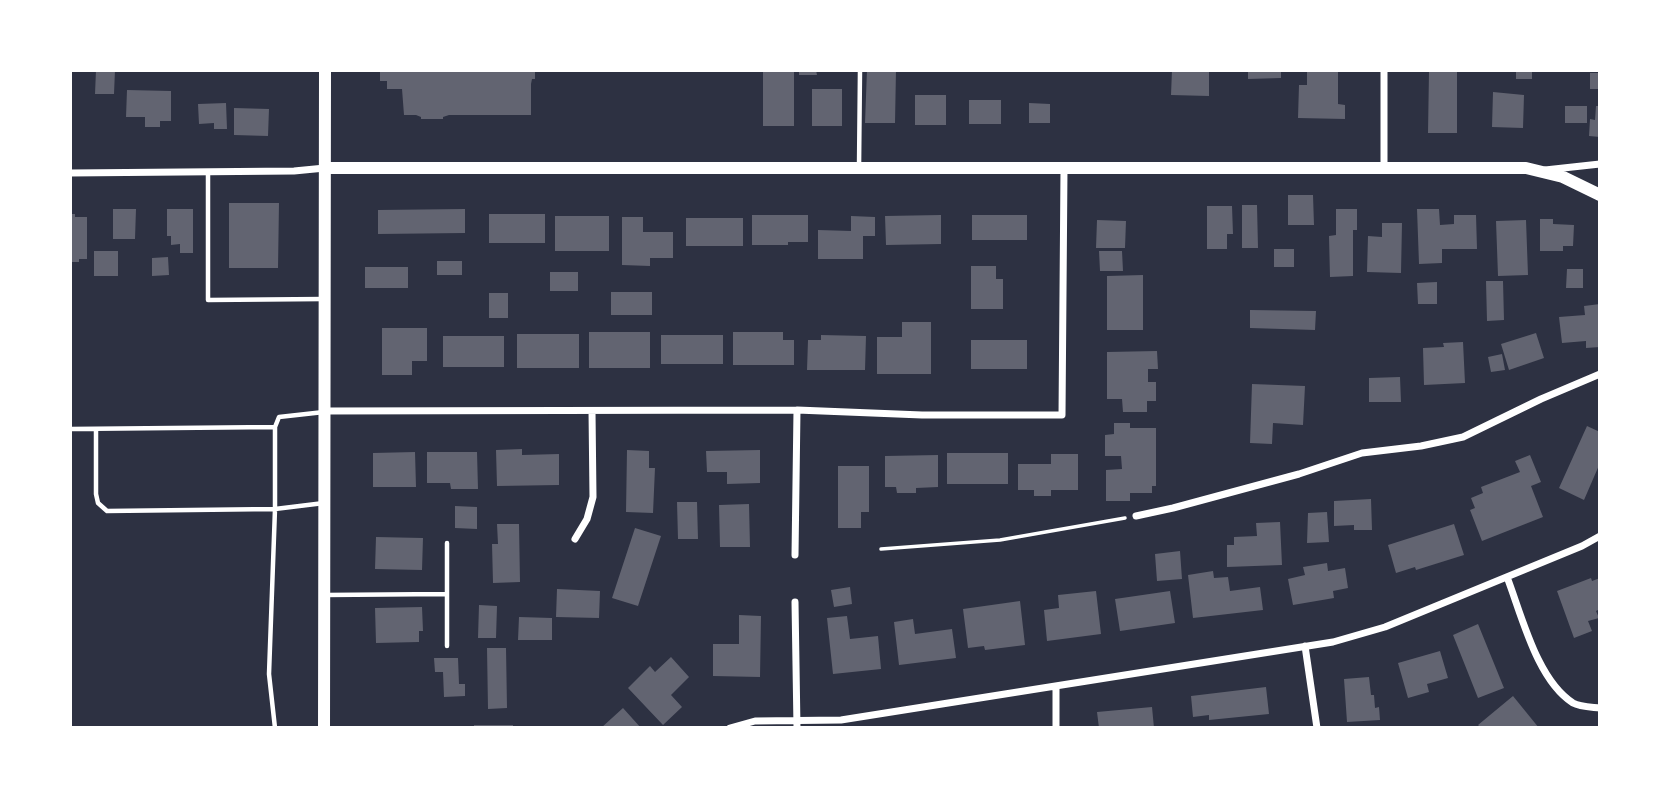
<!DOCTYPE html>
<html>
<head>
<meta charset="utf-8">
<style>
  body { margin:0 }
  #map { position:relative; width:1670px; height:798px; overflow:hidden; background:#2d3142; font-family:"Archivo Narrow",sans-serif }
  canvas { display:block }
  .frame { position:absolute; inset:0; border:72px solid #fff; pointer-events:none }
</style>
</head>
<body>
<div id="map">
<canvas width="1670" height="798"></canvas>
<div class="frame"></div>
</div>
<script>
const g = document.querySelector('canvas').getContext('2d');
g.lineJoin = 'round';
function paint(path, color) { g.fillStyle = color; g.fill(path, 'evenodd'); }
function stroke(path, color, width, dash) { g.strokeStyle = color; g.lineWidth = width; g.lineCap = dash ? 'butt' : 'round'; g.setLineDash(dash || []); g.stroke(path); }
paint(new Path2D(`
  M96 70H115L114 94H95Z
  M380 70H535V79H532L531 84V115H449L443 117V119H421V117L416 115H404L402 89H387V81H380Z
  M763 70H794V126H763Z
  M799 70H816L817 75H799Z
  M867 70H896L895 123H865Z
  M1172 70H1209V96L1171 95Z
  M1248 70H1281V78L1248 79Z
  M1307 70H1338V104L1345 105V119L1298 118 1299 85H1307Z
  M1516 70H1532V79H1516Z
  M1429 71H1457V133H1428Z
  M1590 73H1600V89H1590Z
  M812 89H842V126H812Z
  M127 90 171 91V121H160V127H145V117H126Z
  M1493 92 1524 95 1523 128 1492 127Z
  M915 95H946V125H915Z
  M969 100H1001V124H969Z
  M226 103 227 129H214V123L199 124 198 104Z
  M1029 103 1050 104V123H1029Z
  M1565 106H1587V123H1565Z
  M1596 106H1600V137L1589 136 1590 119 1595 120Z
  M234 108 269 109 268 136 234 135Z
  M1288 195H1313L1314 225H1288Z
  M229 203H279L278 268H229Z
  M1242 205H1257L1258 248H1242Z
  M1207 206H1232L1233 234H1227V249H1207Z
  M113 209H136L135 239H113Z
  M167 209H193V253H180V244L171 245V236H167Z
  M465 209V233L378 234V210Z
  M1336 209H1357V230H1353V276L1330 277 1329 236 1336 235Z
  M1417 209H1439L1440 225 1454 224V215H1476L1477 249H1442V263L1419 264Z
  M70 214H75V217H87V259H79V262H70Z
  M489 214H545V243H489Z
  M752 215H808V242H788V245H752Z
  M941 215V244L886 245 885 216Z
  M972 215H1027V240H972Z
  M555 216H609V251H555Z
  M851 216 875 217V236H863V259H818V230L851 231Z
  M622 217H643V232H673V258H650V266L622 265Z
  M686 218H743V246H686Z
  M1540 219H1553V224L1574 225 1573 246H1563V251H1540Z
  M1097 220 1126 221 1125 248H1096Z
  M1526 220 1528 275 1498 276 1496 221Z
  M1382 223H1402L1401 273 1367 272 1368 236 1382 237Z
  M1274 249H1294V267H1274Z
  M94 251H118V276H94Z
  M1099 251H1122L1123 271H1100Z
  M168 257 169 275 152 276V258Z
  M437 261H462V275H437Z
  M971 266H996V279H1003V309H971Z
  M365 267H408V288H365Z
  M1567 269H1583V288H1566Z
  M550 272H578V291H550Z
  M1143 275V330H1107V276Z
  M1486 281H1503L1504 320 1487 321Z
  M1437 282V304H1418L1417 283Z
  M611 292H652V315H611Z
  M489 293H508V318H489Z
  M1600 304V347L1586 348V341L1562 343 1559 317 1585 315 1584 306Z
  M1250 310 1316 311 1315 330 1250 328Z
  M902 322H931V374H877V337H902Z
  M382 328H427V361H412V375H382Z
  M589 332H650V368H589Z
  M733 332H783V340H794V365H733Z
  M1536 333 1544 358 1509 370 1501 344Z
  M517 334H579V368H517Z
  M661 335H723V364H661Z
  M821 335 866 336 865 370H807L808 340H821Z
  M443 336H504V367H443Z
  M971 340H1027V369H971Z
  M1463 342 1465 383 1424 385 1423 348 1444 347 1443 343Z
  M1157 351 1158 369H1148V382H1156V401H1147V412H1123L1122 399H1107V352Z
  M1502 354 1505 370 1491 372 1488 357Z
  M1400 377 1401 402H1369V378Z
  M1252 384 1305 386 1303 425 1273 423 1272 444 1250 443Z
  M1114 423H1130V428H1156V486H1152V493H1130V501H1106V470L1122 469 1121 456H1105V435L1114 434Z
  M1587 426 1600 432V463L1584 500 1559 488Z
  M522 449V455L559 454V485L497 486 496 450Z
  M627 450 649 451V468H655L653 513 626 512Z
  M760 450V483L727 484V472H707L706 451Z
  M415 452 416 487H373V453Z
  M427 452H477L478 489H451L450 483H427Z
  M947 453H1008V484H947Z
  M1051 454H1078V490H1051V496H1034V490H1018V464H1051Z
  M938 455V487L916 488V493H897L896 487H885V456Z
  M1530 455 1541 482 1531 486 1543 517 1482 541 1470 510 1475 508 1471 498 1483 493 1481 487 1520 472 1515 461Z
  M838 466H869V512H861V528H838Z
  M1371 499 1372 530H1354V525L1334 526V501Z
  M677 502H697L698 539H678Z
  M749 504 750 547H720L719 505Z
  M455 506 477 507V529L455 528Z
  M1327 512 1329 542 1307 543 1308 513Z
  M1280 522 1282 565 1227 567V545H1234V537L1257 536 1256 523Z
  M497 524H519L520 582 493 583 492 544H498Z
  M1454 524 1464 555 1416 570 1415 567 1396 573 1388 545Z
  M635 528 661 536 638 606 612 598Z
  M376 537 423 538 422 570 375 569Z
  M1180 551 1182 579 1157 581 1155 554Z
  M1327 563 1328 571 1345 568 1348 588 1333 591 1334 598 1293 605 1288 579 1305 575 1303 567Z
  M1213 571 1214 578 1228 577 1230 591 1260 587 1263 610 1193 618 1188 575Z
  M1591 578 1592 581 1600 578V609L1596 611 1599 618 1588 621 1592 631 1574 638 1557 591Z
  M850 587 852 604 834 607 831 590Z
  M557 589 600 591 599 618 556 617Z
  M1096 591 1101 634 1047 641 1044 610 1059 608 1058 595Z
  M1170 591 1175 623 1120 631 1115 599Z
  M1020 601 1025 645 985 650 984 646 968 648 963 609Z
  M479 605 497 606 496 638H478Z
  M422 607 423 631H419V642L376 643 375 608Z
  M739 615 761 616 760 677 713 676V644H739Z
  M847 616 850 639 878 636 881 669 833 674 827 618Z
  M519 617 552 618V640H518Z
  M913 619 915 634 952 629 956 658 899 665 894 622Z
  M1478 624 1504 688 1478 698 1453 635Z
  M487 648H506L507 708 488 709Z
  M1440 651 1448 678 1427 684 1429 692 1408 698 1398 663Z
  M671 657 689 677 671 695 682 707 663 725 628 688 650 666 655 672Z
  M434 658H458L459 684H465V696L444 697 443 672H435Z
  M1369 677 1371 695H1374L1375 708 1379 707 1380 720 1347 722 1344 679Z
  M1266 687 1269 714 1209 720V715L1193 717 1191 696Z
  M1513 696 1539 728H1481L1478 725Z
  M1152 707 1154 728H1099L1097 712Z
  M623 708 641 728H601Z
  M474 725H513V728H474Z`), '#626471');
stroke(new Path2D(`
  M881 549 1000 540 1125 518`), '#fff', 3.5);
stroke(new Path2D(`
  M859 168 860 70
  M208 172V300L324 299
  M70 429 275 427
  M96 429V494L98 503 107 511 275 509V427L279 417 324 412
  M325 595 447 594V543
  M447 646V594
  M275 728 269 674 275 509 324 503`), '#fff', 4.5);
stroke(new Path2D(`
  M1384 70V168
  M1545 170 1600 164
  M70 173 294 171 325 168
  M324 411 797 410 922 415H1062L1064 169
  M1136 516 1173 508 1299 474 1362 453 1421 446 1463 437 1541 399 1600 374
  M575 539 587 519 593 497 592 411
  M795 555 797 410
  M1507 577C1522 616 1537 680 1573 703 1580 707 1592 707 1600 708
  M795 602 797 728
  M1305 646 1317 728
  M730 728 755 721 841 720 1333 642 1385 627 1582 546 1600 536
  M1056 728V687`), '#fff', 7);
stroke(new Path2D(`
  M325 168H1526L1563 177 1600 195`), '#fff', 12);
stroke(new Path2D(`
  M324 728 325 70`), '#fff', 12);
</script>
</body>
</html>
